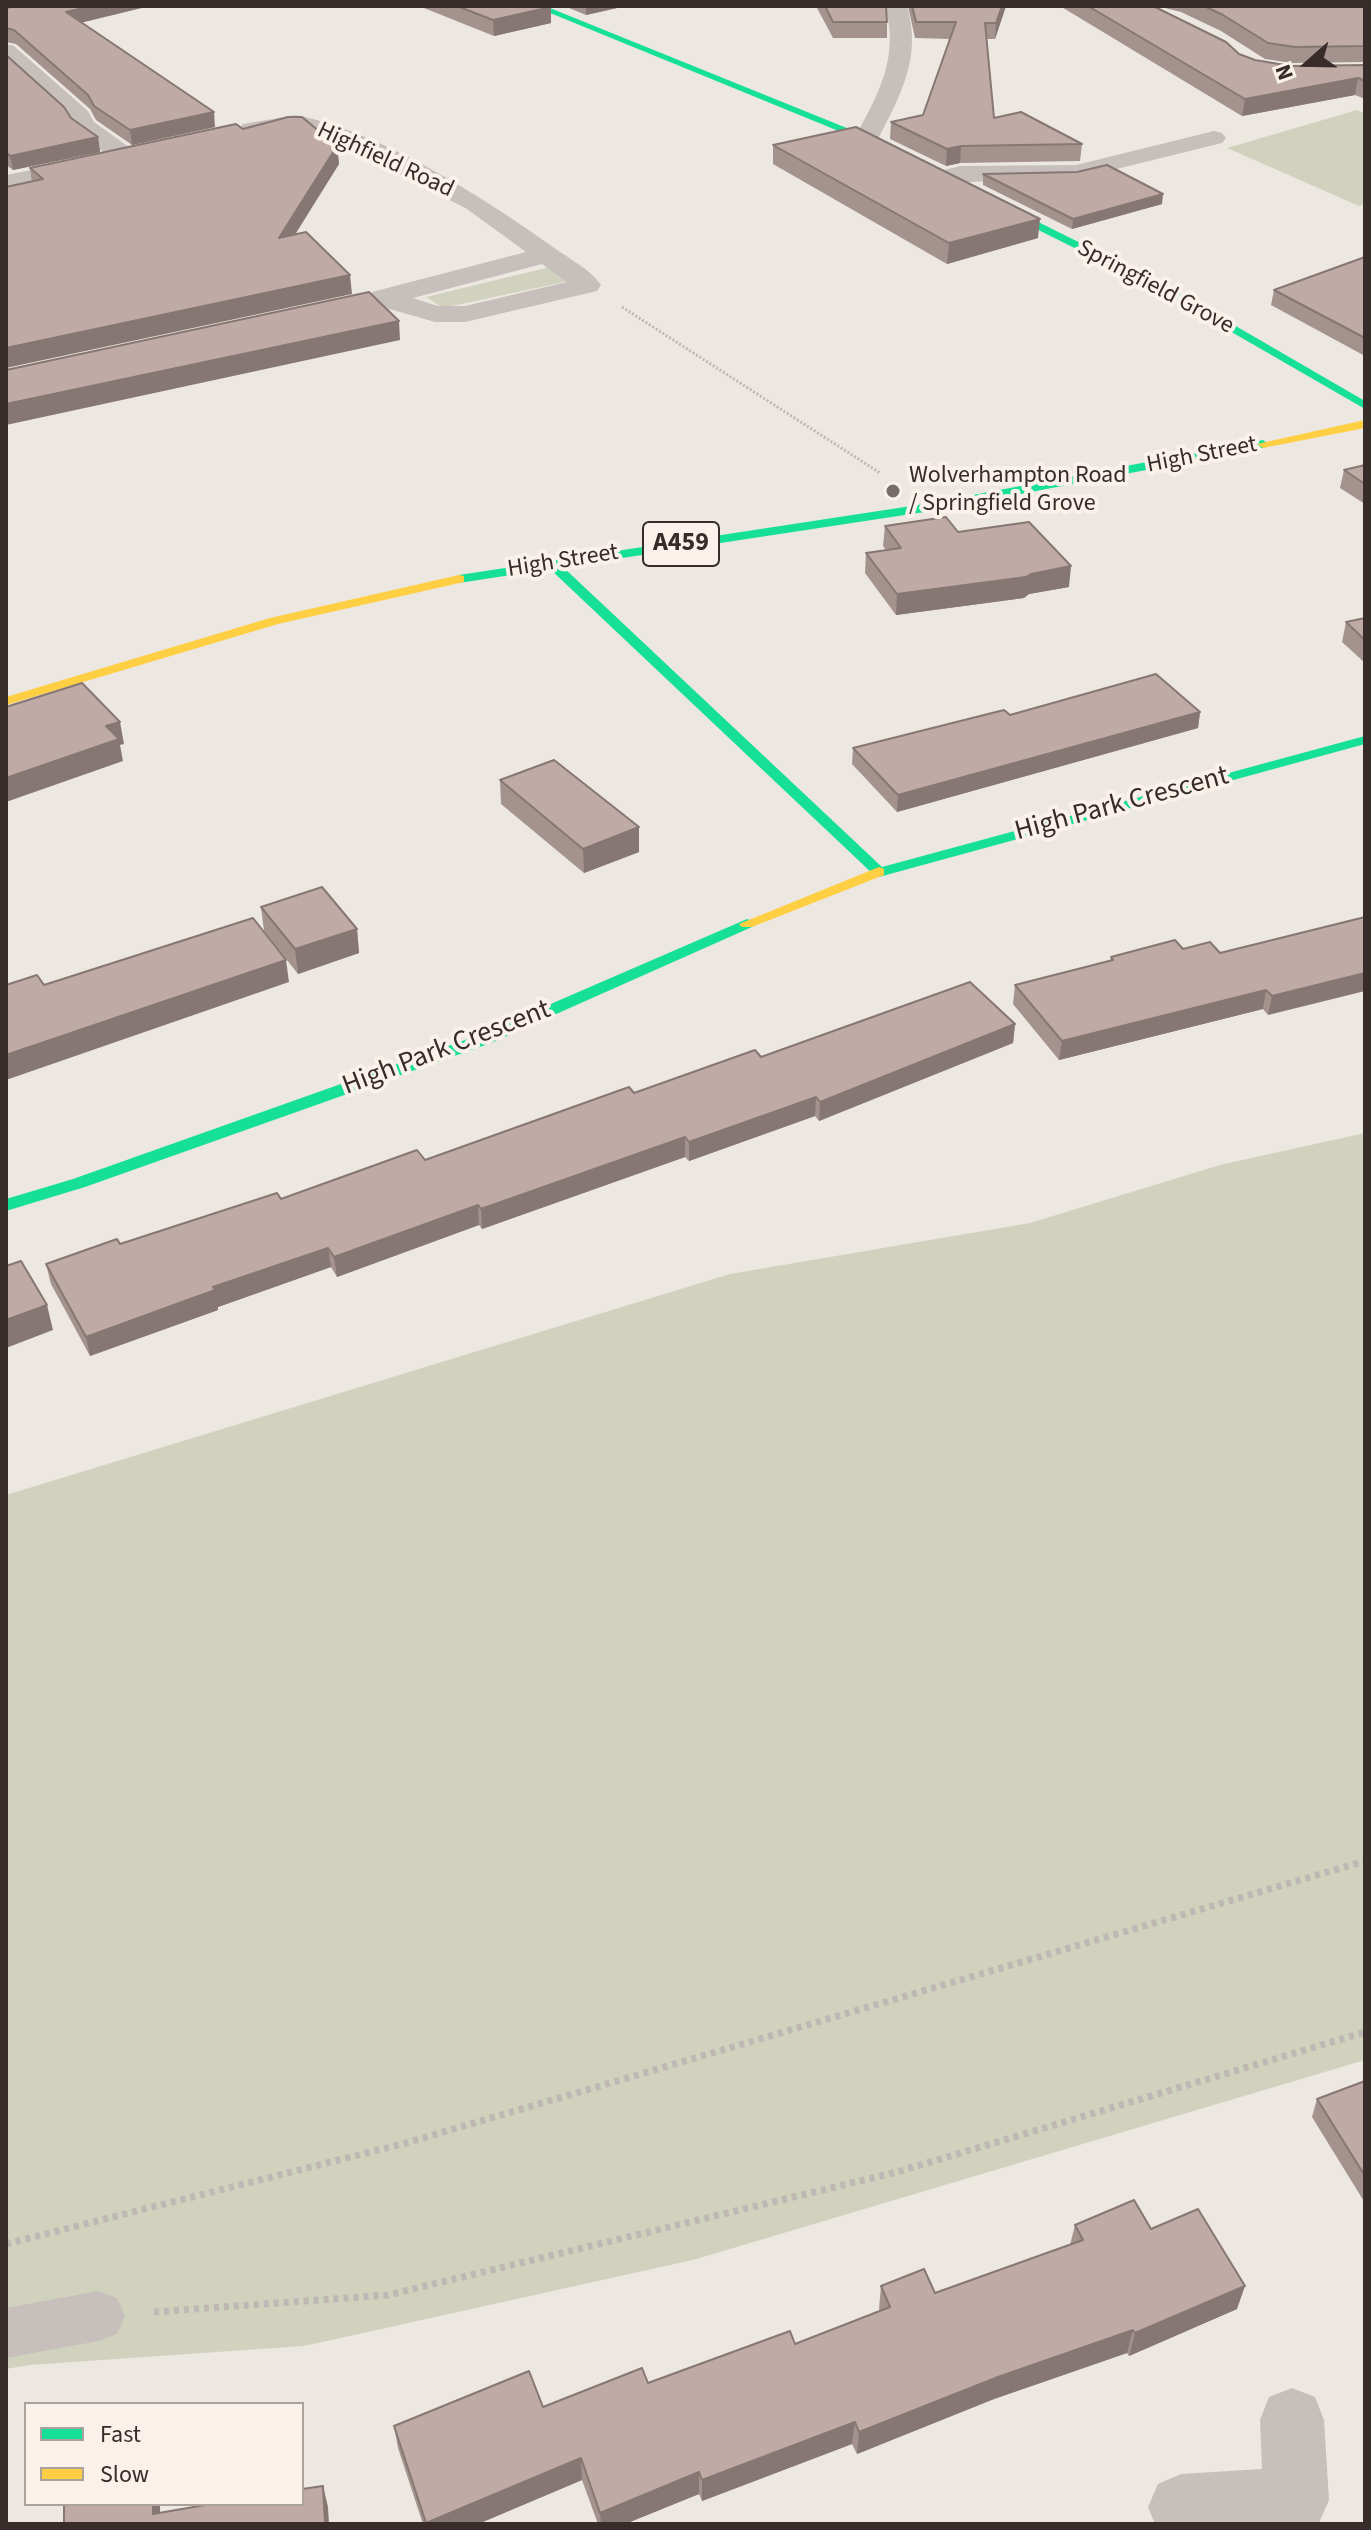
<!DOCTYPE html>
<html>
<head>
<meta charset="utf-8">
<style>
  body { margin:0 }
  #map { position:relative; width:1371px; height:2530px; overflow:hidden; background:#ede7e2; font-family:"Source Sans 3",sans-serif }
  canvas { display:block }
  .frame { position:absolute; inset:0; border:8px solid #372c29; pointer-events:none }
  .legend { position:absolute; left:24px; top:2402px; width:280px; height:104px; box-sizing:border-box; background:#f9f1ea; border:2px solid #aba29d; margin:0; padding:10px 14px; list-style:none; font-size:24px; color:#372c29 }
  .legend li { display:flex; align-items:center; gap:16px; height:40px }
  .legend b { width:40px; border:2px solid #aba29d }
  .north { position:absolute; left:1267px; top:24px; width:80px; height:80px; -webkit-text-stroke:6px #f9f1ea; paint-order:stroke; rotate:250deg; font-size:22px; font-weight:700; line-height:32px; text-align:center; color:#372c29 }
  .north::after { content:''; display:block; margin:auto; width:28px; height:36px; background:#372c29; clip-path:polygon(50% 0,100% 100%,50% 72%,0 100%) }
</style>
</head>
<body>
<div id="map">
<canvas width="1371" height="2530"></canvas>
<div class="frame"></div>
<ul class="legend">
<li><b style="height:10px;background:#16e098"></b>Fast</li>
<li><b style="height:10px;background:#ffcf43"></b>Slow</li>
</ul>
<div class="north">N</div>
</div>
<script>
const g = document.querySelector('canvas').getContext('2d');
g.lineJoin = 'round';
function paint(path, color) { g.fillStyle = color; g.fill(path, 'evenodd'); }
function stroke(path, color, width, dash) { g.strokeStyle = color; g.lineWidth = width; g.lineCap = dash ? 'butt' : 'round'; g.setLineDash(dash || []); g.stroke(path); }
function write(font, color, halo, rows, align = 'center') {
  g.font = font + ' "Source Sans 3",sans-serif'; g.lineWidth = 8; g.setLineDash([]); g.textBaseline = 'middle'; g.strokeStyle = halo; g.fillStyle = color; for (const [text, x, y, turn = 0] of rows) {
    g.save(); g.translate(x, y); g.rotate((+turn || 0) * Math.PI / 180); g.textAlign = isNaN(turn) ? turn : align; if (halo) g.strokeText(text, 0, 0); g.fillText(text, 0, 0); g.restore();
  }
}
paint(new Path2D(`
  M1357 110 1365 114V204L1359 206 1227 148Z
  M550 267 569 281 443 308 426 297Z
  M1365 1133V2060L693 2260 304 2346 29 2365 6 2369V1495L730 1274 1030 1223 1220 1165Z`), '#d0d2bd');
stroke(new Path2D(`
  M622 307 880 473`), '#bfb7b3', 3, [2, 2]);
stroke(new Path2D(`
  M6 2244 406 2143 1365 1861
  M154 2312 388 2295 897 2172 1365 2032`), '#bfb7b3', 7, [5, 5]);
paint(new Path2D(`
  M99 2291 117 2298 125 2316 117 2334 99 2341 6 2358V2308Z`), '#c6bfbb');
paint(new Path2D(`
  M885 6H907C922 56 901 95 878 139L874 144H858L854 139C878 95 900 57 885 6Z
  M6 44 14 46 88 111 94 122 136 152 140 157 136 162C119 166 75 136 69 119L6 63Z
  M296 115C381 132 483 197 553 247 568 258 590 269 601 285L597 291 465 322H435L372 304 368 298 372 292 526 252 467 209 361 154 305 131C284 127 263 139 243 134L239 129 243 124ZM542 264 567 282 465 306H438L413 298Z
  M1214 131 1222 133 1226 138 1222 143 1076 179 932 183 929 178 932 173 960 166 1076 165Z
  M90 158 99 160 102 165 99 170 6 189V175Z
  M1292 2388 1315 2397 1324 2420 1329 2500 1319 2523 1155 2524 1148 2507 1158 2484 1181 2474 1262 2469 1260 2420 1269 2397Z`), '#c6bfbb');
paint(new Path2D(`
  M533 6H545L869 137 903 156 895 158 863 141Z
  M980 197H988L1165 285 1365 401V409L1157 289 980 201Z
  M1263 440 1269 444 1267 447 931 511 563 567 882 867 1365 736V744L879 877 874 875 550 569 459 583 453 579 459 575 931 503Z
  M747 919 752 921 755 924 752 927 491 1043 85 1187 6 1211V1199L73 1179 479 1035Z`), '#16e098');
paint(new Path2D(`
  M1365 420V428L1263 448 1257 444Z
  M459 575 464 576V582L278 624 6 705V697L270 618Z
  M879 867 884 869V875L752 927H742L739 924Z`), '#ffcf43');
paint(new Path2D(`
  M419 6H547L551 7V23L494 36Z
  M564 6H626L586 15Z
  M816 6H886L887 22V38H833Z
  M908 6H1006L995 39H987L994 118 1082 144 1080 161 960 163 946 166 890 139 891 122 923 115 950 39 915 38Z
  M1060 6H1153L1239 54 1255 60 1291 66 1365 65V99L1355 95 1242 116Z
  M1157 6H1365V62L1292 63 1265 59 1221 31 1181 12Z
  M6 8 81 22 215 127 132 145 96 120 90 109 16 44 6 42Z
  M6 55 71 118 98 137 100 152 13 170 6 165Z
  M243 129 337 146 339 164 295 235 352 294 32 182 30 168Z
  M773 145 1038 238 947 264 773 164Z
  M1077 172 1162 204 1072 229 983 185V174Z
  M1365 257V356L1271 305 1274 290Z
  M1365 465V504L1340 488 1344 470Z
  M885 526 958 532 1069 587 1029 594 1024 598 896 615 865 573 866 553 886 550 883 546Z
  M1365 618V663L1342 642 1346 622Z
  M1200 712 1198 728 897 812 852 764 853 748 1010 715Z
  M500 780 639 852 584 873 501 804Z
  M261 907 357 929 359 953 298 974 264 931Z
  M1365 917 1268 1015 1263 1009 1059 1060 1013 1004 1015 985 1110 961 1111 957 1183 949 1220 953Z
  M1015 1024 1013 1043 819 1121 815 1116 689 1161 685 1157 482 1229 479 1225 337 1277 331 1267 218 1307V1310L90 1356 51 1284 46 1264 425 1160 634 1093 761 1057Z
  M1365 2081V2203L1312 2117 1317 2099Z
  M1075 2225 1151 2229 1237 2309 1129 2356 1127 2353 994 2399 857 2454 852 2444 702 2501 699 2494 625 2524H598L582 2480 478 2524H423L398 2448 394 2426 543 2407 648 2383 795 2344 880 2311 879 2309 881 2286 935 2293 1070 2245Z`), '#a4928e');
paint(new Path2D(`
  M92 6H150L68 26 66 12Z
  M586 6H626L586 15Z
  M1002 6H1006L995 39 996 23Z
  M551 7V23L494 36 493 20Z
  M1358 78 1355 95 1242 116 1245 99Z
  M214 112 215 127 132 145 130 130Z
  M98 137 100 152 13 170 10 156Z
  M337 146 339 164 281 256 279 238Z
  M961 146 960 163 946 166 947 149Z
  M1163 194 1162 204 1072 229 1073 219Z
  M1040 219 1038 238 947 264 949 243Z
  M350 275 352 294 6 368V348Z
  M399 321 400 340 6 425V404Z
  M1071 566 1069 587 1029 594 1024 598 896 615 897 594Z
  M1200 712 1198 728 897 812 898 795Z
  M120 722 124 744 120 745 123 761 6 802V778L106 726Z
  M639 827V852L584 873 583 849Z
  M357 929 359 953 298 974 295 949Z
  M286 960 289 982 6 1080V1055Z
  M1365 973V991L1268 1015 1272 996Z
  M1266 990 1263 1009 1059 1060 1062 1041Z
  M1015 1024 1013 1043 819 1121 820 1102Z
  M816 1097 815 1116 689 1161V1142Z
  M685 1137V1157L482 1229 481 1209Z
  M478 1205 479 1225 337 1277 334 1257Z
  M328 1248 331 1267 218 1307V1310L90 1356 86 1337 213 1287Z
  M47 1305 53 1330 6 1348V1320Z
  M1245 2286 1237 2309 1129 2356 1135 2333Z
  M1133 2330 1127 2353 994 2399 857 2454 859 2432 998 2377Z
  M855 2422 852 2444 702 2501V2480Z
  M581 2458 582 2480 478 2524H426Z
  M699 2472V2494L625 2524H601L600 2513Z
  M323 2486 328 2507 329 2524H325Z
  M153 2504H160V2524L153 2514Z`), '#867774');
const building = new Path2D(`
  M17 6H92L66 12 214 112 130 130 94 106 88 95 14 30 6 28V8Z
  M457 6H547L551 7 493 20Z
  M825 6H886L887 22H833Z
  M912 6H1002L996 23H985L994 118 1021 112 1082 144 961 146 947 149 891 122 923 115 956 22H916Z
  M1088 6H1153L1226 42 1239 54 1255 60 1291 66 1365 65V81L1358 78 1245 99Z
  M1204 6H1365V46L1295 47 1268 43 1223 15Z
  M6 55 64 107 71 118 98 137 10 156 6 152Z
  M288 117H302L337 146 279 238 306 232 350 275 6 348V187L43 179 30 168 236 124 243 129Z
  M856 127 1040 219 949 243 773 145Z
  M1107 165 1163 194 1073 219 983 174 1077 172Z
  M1365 257V338L1274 290Z
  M369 292 399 321 6 404V370Z
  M1365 465V484L1344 470Z
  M946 517 958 532 1029 522 1071 566 1031 574 1026 577 897 594 866 553 901 548 885 526Z
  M1365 618V640L1346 622Z
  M1156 674 1200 712 898 795 853 748 1004 710 1010 715Z
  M82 683 120 722 106 726 119 739 6 778V707Z
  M554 760 639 827 583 849 500 780Z
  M322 887 357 929 295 949 261 907Z
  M1365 917V973L1272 996 1266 990 1062 1041 1015 985 1113 960 1111 957 1175 940 1183 949 1210 942 1220 953Z
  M253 918 286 960 6 1055V985L37 975 44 985Z
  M970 982 1015 1024 820 1102 816 1097 689 1142 685 1137 481 1209 478 1205 334 1257 328 1248 213 1287 215 1290 86 1337 46 1264 117 1239 120 1244 277 1193 281 1199 417 1150 425 1160 629 1087 634 1093 755 1050 761 1057Z
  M21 1261 47 1305 6 1320V1266Z
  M1365 2081V2176L1317 2099Z
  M1134 2200 1151 2229 1198 2209 1245 2286 1135 2333 1133 2330 998 2377 859 2432 855 2422 702 2480 699 2472 600 2513 581 2458 426 2523 394 2426 529 2371 543 2407 642 2368 648 2383 790 2331 795 2344 890 2307 881 2286 924 2269 935 2293 1083 2240 1075 2225Z
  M323 2486 325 2524H64V2504H153V2514L211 2504H302V2489Z`);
paint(building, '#bfaaa5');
stroke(building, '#867774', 2);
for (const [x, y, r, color] of [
  [893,491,8,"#776d6a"]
]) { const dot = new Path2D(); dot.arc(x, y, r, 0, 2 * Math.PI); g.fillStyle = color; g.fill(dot); stroke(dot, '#f9f1ea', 3); }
write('24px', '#372c29', '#f9f1ea', [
  ["Highfield Road",385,161,25],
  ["Springfield Grove",1155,288,28],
  ["High Street",1202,456,-11],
  ["High Street",563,562,-9]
]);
write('24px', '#372c29', '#f9f1ea', [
  ["Wolverhampton Road",909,477],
  ["/ Springfield Grove",909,505]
], 'left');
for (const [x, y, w] of [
  [681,544,76]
]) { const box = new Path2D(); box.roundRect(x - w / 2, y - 22, w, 44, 6); g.fillStyle = '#f9f1ea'; g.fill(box); stroke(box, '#372c29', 2); }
write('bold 26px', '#372c29', null, [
  ["A459",681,544]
]);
write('28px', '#372c29', '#f9f1ea', [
  ["High Park Crescent",1122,805,-15],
  ["High Park Crescent",447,1049,-21]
]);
</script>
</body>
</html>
